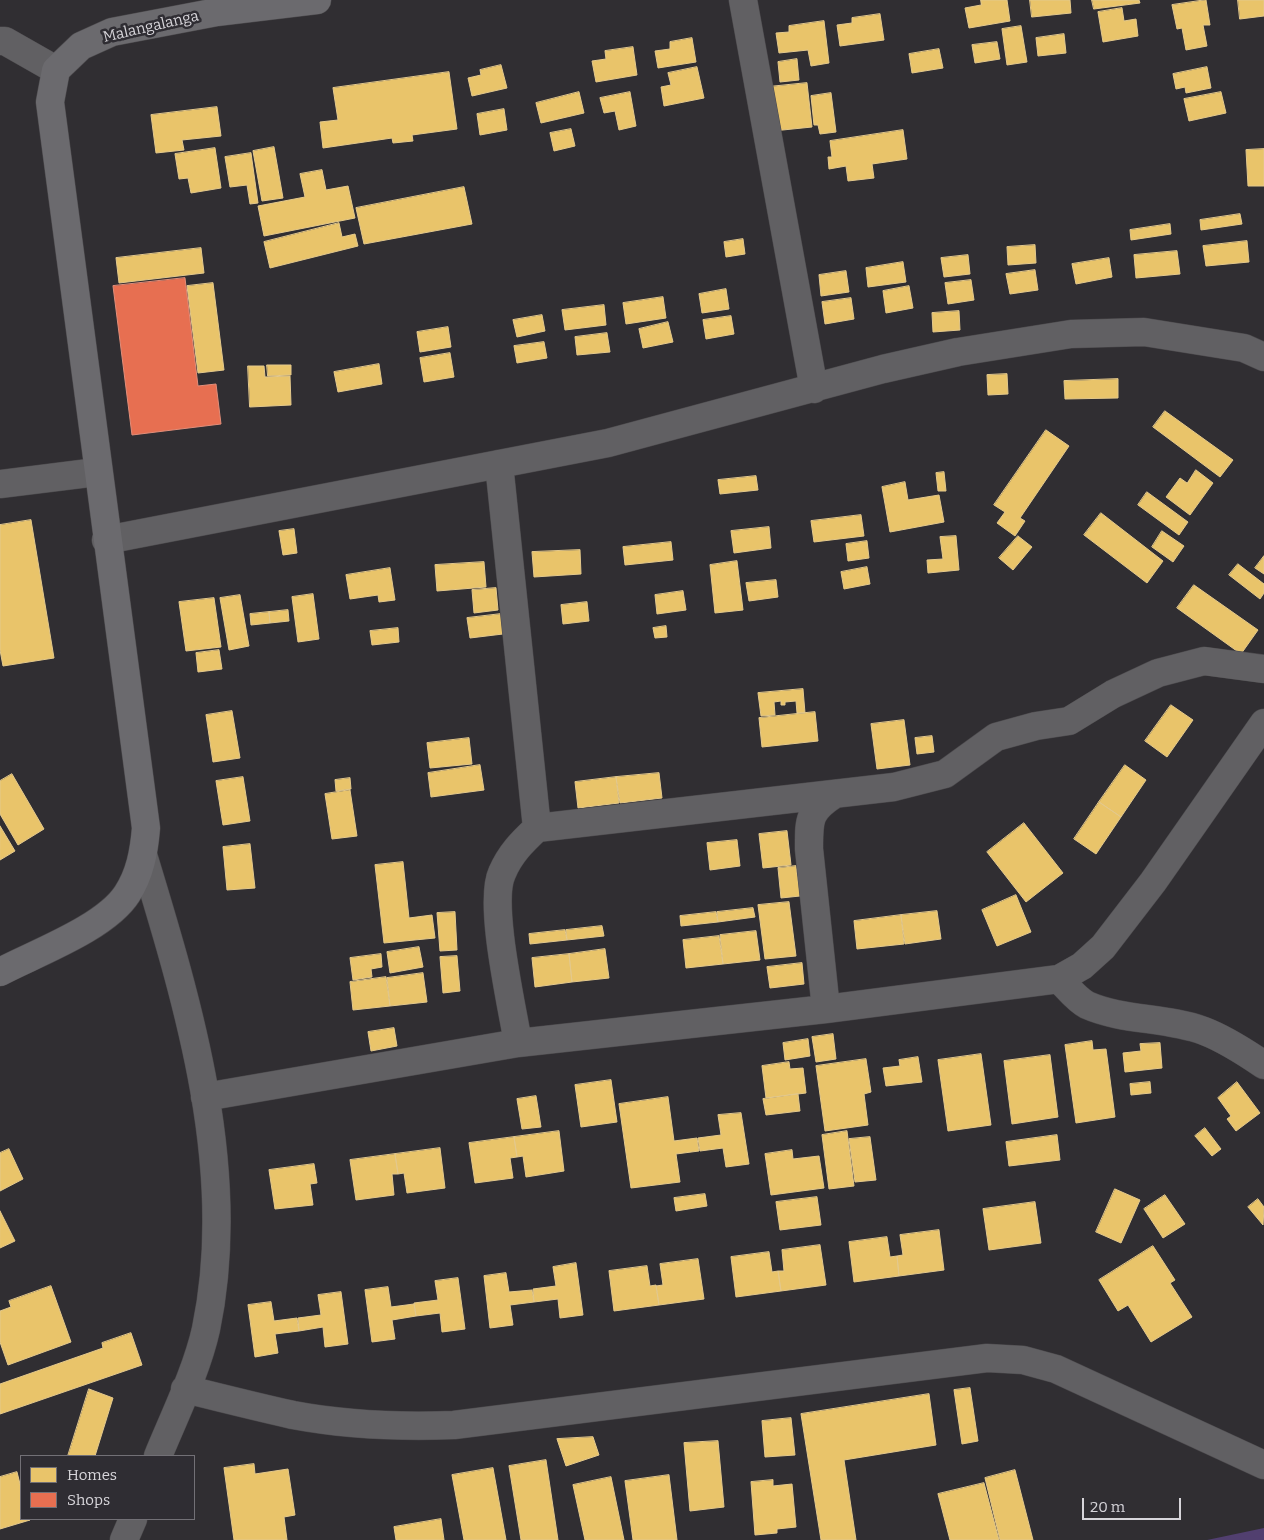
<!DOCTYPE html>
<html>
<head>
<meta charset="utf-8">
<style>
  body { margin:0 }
  #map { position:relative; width:1264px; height:1540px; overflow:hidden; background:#302e32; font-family:Bitter,serif }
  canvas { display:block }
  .legend { position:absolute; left:20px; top:1455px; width:175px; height:65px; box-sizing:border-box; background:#2f2d33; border:1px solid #727076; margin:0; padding:6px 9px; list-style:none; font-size:15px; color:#d7d5da }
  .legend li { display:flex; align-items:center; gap:10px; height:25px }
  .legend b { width:25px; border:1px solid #727076 }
  .scale { position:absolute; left:1082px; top:1498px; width:99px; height:22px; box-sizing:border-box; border:2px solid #d7d5da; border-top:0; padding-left:6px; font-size:15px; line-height:18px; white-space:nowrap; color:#d7d5da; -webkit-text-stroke:4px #2f2d33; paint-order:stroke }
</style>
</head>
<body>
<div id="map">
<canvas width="1264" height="1540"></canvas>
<ul class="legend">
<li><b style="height:14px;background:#e9c46a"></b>Homes</li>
<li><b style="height:14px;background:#e76f51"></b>Shops</li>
</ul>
<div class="scale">20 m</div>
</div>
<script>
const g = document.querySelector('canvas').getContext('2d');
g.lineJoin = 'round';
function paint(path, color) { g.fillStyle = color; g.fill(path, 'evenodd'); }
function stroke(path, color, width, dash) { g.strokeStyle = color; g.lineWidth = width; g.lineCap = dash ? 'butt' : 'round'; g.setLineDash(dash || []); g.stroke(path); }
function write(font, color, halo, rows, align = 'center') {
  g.font = font + ' Bitter,serif'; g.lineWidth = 5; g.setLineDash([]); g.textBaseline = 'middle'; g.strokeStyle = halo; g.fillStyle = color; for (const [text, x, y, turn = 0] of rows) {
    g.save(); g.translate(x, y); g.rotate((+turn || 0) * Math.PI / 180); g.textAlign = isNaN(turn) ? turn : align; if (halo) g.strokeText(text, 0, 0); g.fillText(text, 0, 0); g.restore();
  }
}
paint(new Path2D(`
  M1264 1528V1540H1207Z`), '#513f6f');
const homes = new Path2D(`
  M981 0H1007L1010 21 969 28 965 8 981 5Z
  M1030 0H1070L1071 13 1032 17Z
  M1092 0H1139L1140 3 1094 9Z
  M1206 0 1210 25H1203L1207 46 1186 50 1182 28 1177 29 1172 5Z
  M1238 0H1264V16L1240 19Z
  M1122 8 1124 21 1136 19 1138 36 1103 42 1098 12Z
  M880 14 884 40 840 46 837 25 852 23V18Z
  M824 21 829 63 811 66 808 50 779 53 776 33 789 32V26Z
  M1021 26 1027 62 1007 65 1002 29Z
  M1064 34 1066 53 1038 56 1036 38Z
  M692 38 696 62 658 68 655 51 670 49V42Z
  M997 42 1000 59 975 63 972 45Z
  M633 47 637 75 596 82 592 61 606 59 605 51Z
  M939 49 943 68 912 73 909 54Z
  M797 59 799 80 780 82 778 62Z
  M501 65 507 88 472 96 468 78 481 75 480 70Z
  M697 67 704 98 664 106 661 87 671 85 668 73Z
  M1207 67 1211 88 1186 93 1185 87 1176 89 1173 74Z
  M449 72 457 129 412 135 413 141 393 143 392 138 323 148 320 122 338 120 333 88Z
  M807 83 812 127 773 131 768 87Z
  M579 92 584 113 541 123 536 103Z
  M630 92 636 126 619 130 615 111 604 113 600 98Z
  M1221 92 1226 113 1189 121 1184 99Z
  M831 93 836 132 820 134 818 125H814L811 96Z
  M217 107 221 136 182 140 184 150 156 153 151 115Z
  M504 109 507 130 480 135 477 114Z
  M571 129 575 146 554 151 550 133Z
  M903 130 907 159 872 164 874 178 848 181 846 166 829 169 828 157H832L830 141Z
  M274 147 283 198 262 201 253 151Z
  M215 148 221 188 191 193 188 178 179 179 175 154Z
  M1264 149V186H1248L1246 150Z
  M251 153 258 203 250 204 247 185 230 187 225 157Z
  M322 170 326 190 348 186 355 218 264 236 258 206 305 197 300 174Z
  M464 187 472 224 364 244 356 208Z
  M1240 214 1242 224 1201 230 1200 220Z
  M339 223 342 237 355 234 358 246 270 268 264 242Z
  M1170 224 1171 234 1131 240 1130 230Z
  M743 239 745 254 726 257 724 242Z
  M1247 241 1249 262 1206 266 1203 246Z
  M1035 245 1036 263 1008 265 1007 247Z
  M201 248 204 273 119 283 116 258Z
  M1177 251 1180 274 1136 278 1134 255Z
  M968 255 970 274 944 277 941 258Z
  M1109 258 1112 277 1076 284 1072 264Z
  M903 262 906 282 868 287 866 268Z
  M1035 270 1038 290 1010 294 1006 274Z
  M846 271 849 292 821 296 819 275Z
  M971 280 974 300 948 304 945 283Z
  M213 283 224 370 198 373 187 286Z
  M909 286 913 308 886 313 883 291Z
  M726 289 729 309 702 313 699 294Z
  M663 297 666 318 626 324 623 303Z
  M851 298 854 319 825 324 822 302Z
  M604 305 606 325 565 330 562 310Z
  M959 311 960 330 933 332 932 313Z
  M542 315 545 331 517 337 513 320Z
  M731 316 734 334 706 339 703 320Z
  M668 322 673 342 643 348 639 329Z
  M448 327 451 347 420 352 417 332Z
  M607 333 610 352 577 355 575 337Z
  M544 342 547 358 517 363 514 346Z
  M450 353 454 377 424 382 420 358Z
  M379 364 382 384 338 392 334 372Z
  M267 365H291V375L268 376Z
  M248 366H264L265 377 290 376 291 405 250 407Z
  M1007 374 1008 394 988 395 987 375Z
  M1118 379V398L1065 399 1064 381Z
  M1165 411 1233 460 1220 477 1153 427Z
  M1046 430 1069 446 1020 518 1025 521 1015 536 997 523 1005 512 994 505Z
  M1196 470 1213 483 1190 515 1166 497 1180 478 1187 483Z
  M944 472 946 491H938L936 473Z
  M756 476 758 490 720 494 718 480Z
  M905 482 908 500 939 495 944 522 890 532 882 487Z
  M1147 492 1188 522 1179 535 1138 505Z
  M1101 513 1163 561 1147 583 1084 535Z
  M861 515 864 536 814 542 811 521Z
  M31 520 54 658 3 666 0 650V525Z
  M769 527 771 548 734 553 731 531Z
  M294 529 297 553 283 555 279 531Z
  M1162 531 1184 546 1173 562 1152 547Z
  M956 536 959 570 928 573 927 560 943 559 940 537Z
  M1018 536 1032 547 1013 570 999 558Z
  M867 541 869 558 848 561 846 544Z
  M671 542 673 560 625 565 623 547Z
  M580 550 581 574 534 577 532 552Z
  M1264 556V574L1255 568Z
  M737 561 743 610 715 613 710 565Z
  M484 562 486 587 437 591 435 565Z
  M1238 564 1264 584V593L1260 599 1229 575Z
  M867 567 870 584 844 589 841 572Z
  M390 568 395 600 379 602 378 595 350 599 346 575Z
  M776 580 778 597 749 601 746 583Z
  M1194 585 1258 630 1241 654 1177 608Z
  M496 588 498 610 474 613 472 590Z
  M683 591 686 610 657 614 655 595Z
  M313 594 319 639 298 642 292 597Z
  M240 595 249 646 229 650 220 598Z
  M214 598 221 647 186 651 179 602Z
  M587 602 589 621 563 624 561 605Z
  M288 610 289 621 270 623 269 612Z
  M269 612 270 623 251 625 250 614Z
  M501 614 503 634 470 638 467 618Z
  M666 626 667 637 655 638 653 628Z
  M398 628 399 642 372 645 370 631Z
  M219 650 222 669 198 672 196 653Z
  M803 689 805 713H797L796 701 785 702V705H781V701L774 702 775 715 761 716 758 693Z
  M1171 705 1193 720 1167 757 1145 741Z
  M232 711 240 758 213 762 206 715Z
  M815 712 818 741 762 747 759 718Z
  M904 720 910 765 877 769 871 724Z
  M932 736 934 752 917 754 915 738Z
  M469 738 472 764 430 768 427 743Z
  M480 765 484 790 431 797 428 773Z
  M1125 765 1146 780 1121 817 1099 802Z
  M659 773 662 798 620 803 616 777Z
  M12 774 44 829 18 845 0 814V781Z
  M243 777 250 821 223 825 216 781Z
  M616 777 619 803 578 808 575 782Z
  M350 778 351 789 336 791 335 780Z
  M350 790 357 836 332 839 325 794Z
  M1099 802 1121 817 1096 854 1074 839Z
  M1024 823 1063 873 1026 902 987 852Z
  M0 826 15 851 0 860Z
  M787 831 791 865 763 868 759 834Z
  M737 840 740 866 710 870 707 843Z
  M250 844 255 888 227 890 223 847Z
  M403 862 409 918 432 915 435 938 384 943 375 865Z
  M796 866 800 896 781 898 778 868Z
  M1016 895 1031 932 997 946 982 910Z
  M789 902 796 956 765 959 758 905Z
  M753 908 755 917 718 922 717 912Z
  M937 911 941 939 905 944 901 915Z
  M455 912 457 950 440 951 437 913Z
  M716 912 718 922 681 926 680 916Z
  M901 915 904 944 857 949 854 921Z
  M602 926 604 936 567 940 566 930Z
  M565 930 567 940 530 944 529 934Z
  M756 931 760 960 723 964 720 935Z
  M719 936 723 964 686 968 683 940Z
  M419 947 423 967 390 973 387 952Z
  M605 949 609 978 572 982 569 954Z
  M381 954 382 967 371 969 372 977 353 980 350 958Z
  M569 954 572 982 535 987 532 958Z
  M457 956 460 991 443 993 440 957Z
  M802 963 804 984 770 988 767 967Z
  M423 973 427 1002 390 1006 387 978Z
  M386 977 390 1006 353 1010 350 982Z
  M394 1028 397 1046 371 1051 368 1032Z
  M833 1034 836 1059 816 1062 812 1037Z
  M808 1039 810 1056 785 1060 783 1043Z
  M1092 1041 1093 1050 1106 1049 1115 1117 1076 1123 1065 1045Z
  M1160 1043 1162 1068 1125 1072 1123 1053 1141 1051 1140 1044Z
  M981 1054 991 1125 948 1131 938 1060Z
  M1050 1055 1058 1117 1012 1124 1004 1061Z
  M918 1057 922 1082 886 1086 883 1068 900 1066 899 1060Z
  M866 1059 871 1092 864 1094 868 1125 825 1131 816 1066Z
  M789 1062 790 1069 803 1068 806 1093 766 1098 762 1066Z
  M611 1080 617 1122 581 1127 575 1085Z
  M1150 1082 1151 1093 1131 1095 1130 1084Z
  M1237 1082 1260 1113 1236 1131 1227 1119 1231 1116 1218 1098Z
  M798 1094 800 1111 766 1115 763 1099Z
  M536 1096 541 1127 522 1129 517 1099Z
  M668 1097 674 1141 697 1138 699 1151 676 1154 680 1182 631 1188 619 1104Z
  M741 1113 749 1164 726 1167 723 1148 700 1151 698 1138 721 1135 718 1115Z
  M1205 1128 1221 1149 1212 1156 1195 1136Z
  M559 1131 564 1171 526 1177 523 1156 517 1157 514 1137Z
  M847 1131 854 1186 829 1189 822 1135Z
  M1057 1135 1060 1160 1009 1166 1006 1142Z
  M514 1137 517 1157 510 1158 513 1178 475 1183 469 1143Z
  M870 1137 876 1180 855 1182 849 1139Z
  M440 1148 445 1188 407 1193 404 1173 398 1174 395 1154Z
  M9 1149 23 1179 0 1191V1153Z
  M792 1150 793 1159 819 1156 824 1188 771 1195 765 1154Z
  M395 1154 398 1174H392L394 1195 356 1200 350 1160Z
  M314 1164 317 1183 310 1184 313 1205 275 1209 269 1170Z
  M1115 1189 1140 1200 1121 1243 1096 1232Z
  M705 1194 707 1206 676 1211 674 1198Z
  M1165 1195 1185 1224 1163 1238 1144 1209Z
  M817 1197 821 1225 780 1230 776 1202Z
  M1258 1199 1264 1207 1263 1225 1248 1207Z
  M1035 1202 1041 1243 989 1250 983 1209Z
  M0 1211 15 1241 0 1248Z
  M939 1230 944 1270 899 1276 897 1256 903 1255 900 1235Z
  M887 1237 890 1257 897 1256 899 1276 854 1282 849 1242Z
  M820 1245 826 1285 781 1291 778 1271H784L782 1250Z
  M1153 1246 1175 1280 1170 1283 1192 1317 1151 1342 1128 1305 1118 1311 1099 1280Z
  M769 1252 772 1272 778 1271 781 1291 736 1297 731 1257Z
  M698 1259 704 1299 659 1305 656 1286 663 1285 660 1264Z
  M576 1263 583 1315 560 1318 558 1299 534 1302 533 1289 556 1286 553 1267Z
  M647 1266 650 1286 656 1285 659 1305 614 1311 609 1271Z
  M506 1273 509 1292 532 1290 534 1302 510 1305 513 1325 490 1328 484 1276Z
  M458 1278 465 1329 442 1332 440 1313 416 1316 414 1303 438 1300 435 1281Z
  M51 1286 71 1342 8 1365 0 1342V1311L11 1307 9 1301Z
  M388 1287 391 1307 414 1304 416 1316 392 1320 395 1339 372 1342 365 1290Z
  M341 1292 348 1344 325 1347 323 1327 299 1331 298 1318 321 1315 318 1295Z
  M271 1302 274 1321 297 1318 299 1331 275 1334 278 1353 255 1357 248 1305Z
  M131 1333 142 1365 0 1414V1384L103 1348 102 1343Z
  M970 1388 978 1441 962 1444 954 1390Z
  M89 1389 113 1398 95 1456H68Z
  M929 1394 936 1445 844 1460 856 1540H821L801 1414Z
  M791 1418 795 1455 765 1457 762 1421Z
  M593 1437 599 1455 566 1466 557 1439Z
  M718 1441 724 1507 690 1511 684 1443Z
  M546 1460 558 1540H521L509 1466Z
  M254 1464 255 1474 288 1469 295 1515 284 1517 287 1540H234L224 1468Z
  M493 1468 506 1540H464L452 1475Z
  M1015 1470 1033 1540H1000L985 1478Z
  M17 1472 21 1488V1519L30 1520 0 1529V1477Z
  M669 1475 677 1540H633L625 1481Z
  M611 1477 624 1540H585L573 1485Z
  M773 1480V1486L792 1484 796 1527 777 1529V1533L755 1535 751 1482Z
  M984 1483 999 1540H950L938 1494Z
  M441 1519 444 1540H396L394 1527Z`);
paint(homes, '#e9c46a');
stroke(homes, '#e4c98c', 1);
const shops = new Path2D(`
  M185 278 198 386 216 384 221 424 132 435 113 286Z`);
paint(shops, '#e76f51');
stroke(shops, '#e28e7a', 1);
const street = new Path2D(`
  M743 0 814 389
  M0 41H5L56 70
  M499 464 537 828
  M0 484 97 472
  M106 540 608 443 883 369 958 352 1071 334 1144 332 1244 348 1264 357
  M143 855C189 1006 239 1171 206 1329 197 1370 174 1417 158 1456
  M1059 979C1067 987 1077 1000 1087 1005 1123 1021 1166 1017 1204 1031 1225 1039 1245 1052 1264 1065
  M826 1009 809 849C809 820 808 811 835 794
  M518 1043C512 1006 488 903 502 873 510 854 522 842 537 828L894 787 945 774 996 737 1036 726 1069 721 1113 694 1158 673 1204 661 1264 669
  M205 1097 518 1043 826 1009 1059 979 1082 966 1103 947 1153 882 1264 723
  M185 1389C221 1398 257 1407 293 1415 346 1425 400 1427 454 1425L987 1358 1023 1360 1056 1369 1264 1465
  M124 1540 133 1519`);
const secondary = new Path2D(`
  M0 972C36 953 105 928 127 894 140 874 144 852 146 828L50 102 56 70 81 46 112 32 217 12 317 0`);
stroke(street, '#4b494c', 29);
stroke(secondary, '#4b494c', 29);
stroke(street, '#616063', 28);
stroke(secondary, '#6b6a6e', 28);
write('15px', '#d7d5da', '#2f2d33', [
  ["Malangalanga",151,27,-13]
]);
</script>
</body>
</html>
